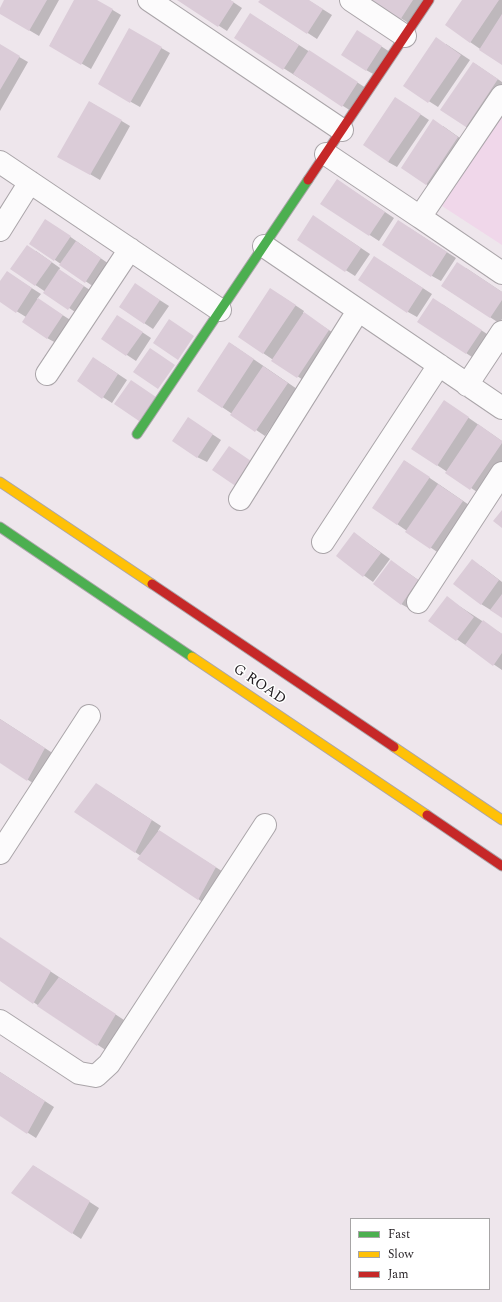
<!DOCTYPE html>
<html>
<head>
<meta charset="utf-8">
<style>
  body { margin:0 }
  #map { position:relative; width:502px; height:1302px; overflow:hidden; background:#eee6ec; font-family:Spectral,serif }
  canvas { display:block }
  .legend { position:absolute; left:350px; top:1218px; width:140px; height:72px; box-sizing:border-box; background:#fff; border:1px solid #a7a5a6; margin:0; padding:5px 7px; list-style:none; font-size:12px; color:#221d21 }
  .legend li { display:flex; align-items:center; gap:8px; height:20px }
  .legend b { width:20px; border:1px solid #a7a5a6 }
</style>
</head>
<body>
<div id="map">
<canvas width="502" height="1302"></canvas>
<ul class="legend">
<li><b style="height:5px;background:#4caf50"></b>Fast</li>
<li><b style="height:5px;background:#ffc107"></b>Slow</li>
<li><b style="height:5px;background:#c62828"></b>Jam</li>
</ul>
</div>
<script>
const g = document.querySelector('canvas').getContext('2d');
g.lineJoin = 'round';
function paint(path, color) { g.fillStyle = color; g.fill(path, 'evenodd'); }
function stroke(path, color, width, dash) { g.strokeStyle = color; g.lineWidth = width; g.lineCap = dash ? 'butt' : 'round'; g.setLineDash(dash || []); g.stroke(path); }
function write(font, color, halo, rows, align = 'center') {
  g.font = font + ' Spectral,serif'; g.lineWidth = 3; g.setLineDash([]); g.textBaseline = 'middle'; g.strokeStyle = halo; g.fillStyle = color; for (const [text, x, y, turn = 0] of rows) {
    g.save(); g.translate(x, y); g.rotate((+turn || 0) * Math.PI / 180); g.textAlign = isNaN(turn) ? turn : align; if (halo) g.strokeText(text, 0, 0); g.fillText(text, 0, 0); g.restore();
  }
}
paint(new Path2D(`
  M500 117 502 118V245L442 206Z`), '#f0d7ea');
paint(new Path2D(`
  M5 0H59L39 36 0 13Z
  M76 0H96L121 15 91 69 50 45Z
  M179 0H230L242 8 227 31Z
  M261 0H308L332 15 317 39 260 2Z
  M372 0H423L410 24Z
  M463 0H502V64L470 42Z
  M260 20 366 88 351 111 236 38Z
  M130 30 170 53 140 107 99 84Z
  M367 37 390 52 375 75 366 70Z
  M446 44 470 60 438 107 405 86Z
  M0 46 28 62 0 111Z
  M474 63 502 82V92L475 132 466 127Z
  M90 102 130 126 100 180 59 156Z
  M405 104 429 120 397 167 388 162Z
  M443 126 467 143 435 190 426 184Z
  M346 186 394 218 379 241 322 204Z
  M322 222 370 254 355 276 298 240Z
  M55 226 109 264 94 287 55 260Z
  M408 227 456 258 441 281 432 276Z
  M36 251 60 268 59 270 93 292 78 314 12 269Z
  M384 263 432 294 417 317 408 312Z
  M466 268 502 292V319L499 323 442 286Z
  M16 278 41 294 37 299 72 321 56 343 47 338 26 317 0 301V283Z
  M144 290 169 306 153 329 120 307Z
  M280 295 304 311 303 313 338 336 306 382 263 353Z
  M442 304 490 336 475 359 466 353Z
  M127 322 151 338 136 361 103 339Z
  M230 343 297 389 265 436 222 407Z
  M103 364 127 380 112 403 78 381Z
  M453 407 502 441V462L480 494 437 465Z
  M188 418 221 440 207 462 197 457Z
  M405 461 472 507 440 554 397 524Z
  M354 533 390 559 373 582 337 556Z
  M391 561 427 586 410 609 401 604Z
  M481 566 502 582V617L481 604Z
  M447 598 502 634V670L430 621Z
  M0 719 54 754 36 785 0 762Z
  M106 790 161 826 158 831 225 873 207 905 139 859 141 856 135 852Z
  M0 938 124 1020 107 1051 0 980Z
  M0 1072 54 1107 36 1138 0 1115Z
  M34 1166 99 1208 81 1239 13 1193Z`), '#0003');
paint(new Path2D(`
  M4 0H47L29 31 0 14V8Z
  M74 0H97L113 9 81 65 49 46Z
  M177 0H230L234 2 218 27Z
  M260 0H309L323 9 307 34 258 2Z
  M370 0H413L400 20Z
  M462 0H499L470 43 445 25Z
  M250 13 299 45 283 70 234 38Z
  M502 14V65L479 50Z
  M129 28 162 47 130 103 98 84Z
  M357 30 382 46 366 71 341 55Z
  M436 37 461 55 428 103 403 86Z
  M0 44 20 56 0 90Z
  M309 50 358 82 342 107 293 74Z
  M473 62 498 79 466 127 440 110Z
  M395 97 421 114 388 162 363 145Z
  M89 101 122 120 90 175 57 157Z
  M433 119 458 137 426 185 401 168Z
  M337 179 385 212 369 236 320 204Z
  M313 215 361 248 345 272 297 240Z
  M45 219 71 236 54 261 29 244Z
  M398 220 447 252 431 277 382 245Z
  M76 241 101 258 85 283 59 265Z
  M27 245 52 262 35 286 10 269Z
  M374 256 423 288 407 313 358 280Z
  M457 262 502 292V300L490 318 441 286Z
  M59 269 84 286 68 310 43 293Z
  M7 271 32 288 16 313 0 302V281Z
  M135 283 160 300 144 324 119 307Z
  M270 288 296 305 263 354 238 337Z
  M38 298 63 315 47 339 22 322Z
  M433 298 482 330 466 354 417 322Z
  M304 312 329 330 297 378 271 361Z
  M117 315 143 332 126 356 101 339Z
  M169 319 194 336 178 360 153 343Z
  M229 342 254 359 222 408 197 391Z
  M150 348 175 365 158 389 133 372Z
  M93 357 118 374 102 399 77 381Z
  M263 366 288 383 255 432 230 415Z
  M131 380 156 397 139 421 114 404Z
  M444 400 469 417 437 466 411 449Z
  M188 417 213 434 197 458 172 441Z
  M478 424 502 441V443L470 490 445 473Z
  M229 446 254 463 237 487 212 470Z
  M404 460 430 477 397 525 372 508Z
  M438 484 463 501 430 549 405 532Z
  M502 510V528L493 521Z
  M354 532 381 553 363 577 336 556Z
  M472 559 499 580 481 605 453 584Z
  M391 560 418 580 401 605 373 584Z
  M502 594V618L490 610Z
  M447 596 474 617 456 641 428 621Z
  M483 620 502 634V653L493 666 465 645Z
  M0 719 45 748 27 781 0 763Z
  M96 783 152 820 135 853 74 812Z
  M159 830 216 867 198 900 137 859Z
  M0 937 51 971 33 1004 0 981Z
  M59 977 116 1014 97 1046 37 1006Z
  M0 1072 45 1101 27 1134 0 1116Z
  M33 1165 90 1201 72 1234 11 1193Z`), '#dbccd8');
const street = new Path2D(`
  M149 0 342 130
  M351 0 405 36
  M326 154 420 217 502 96
  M0 162 220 310
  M420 217 502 273
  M0 230 30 182
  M264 246 502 408
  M47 374 130 249
  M467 385 502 332
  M240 499 358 311
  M323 542 439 365
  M418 602 502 473
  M0 853 89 716
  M0 1021 79 1073 96 1076 109 1064 265 825`);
const fast = new Path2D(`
  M137 434 308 180
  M0 527 192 657`);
const slow = new Path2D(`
  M0 482 152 584
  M192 657 427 815
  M394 747 502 820`);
const jam = new Path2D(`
  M308 180 429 0
  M152 584 394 747
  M427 815 502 866`);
stroke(street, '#aaa5a9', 24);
stroke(fast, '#aaa5a9', 11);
stroke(slow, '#aaa5a9', 11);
stroke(jam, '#aaa5a9', 11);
stroke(street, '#fcfbfc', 22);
stroke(fast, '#4caf50', 9);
stroke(slow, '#ffc107', 9);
stroke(jam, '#c62828', 9);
write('15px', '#221d21', '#fff', [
  ["G ROAD",259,685,34]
]);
</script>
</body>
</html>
